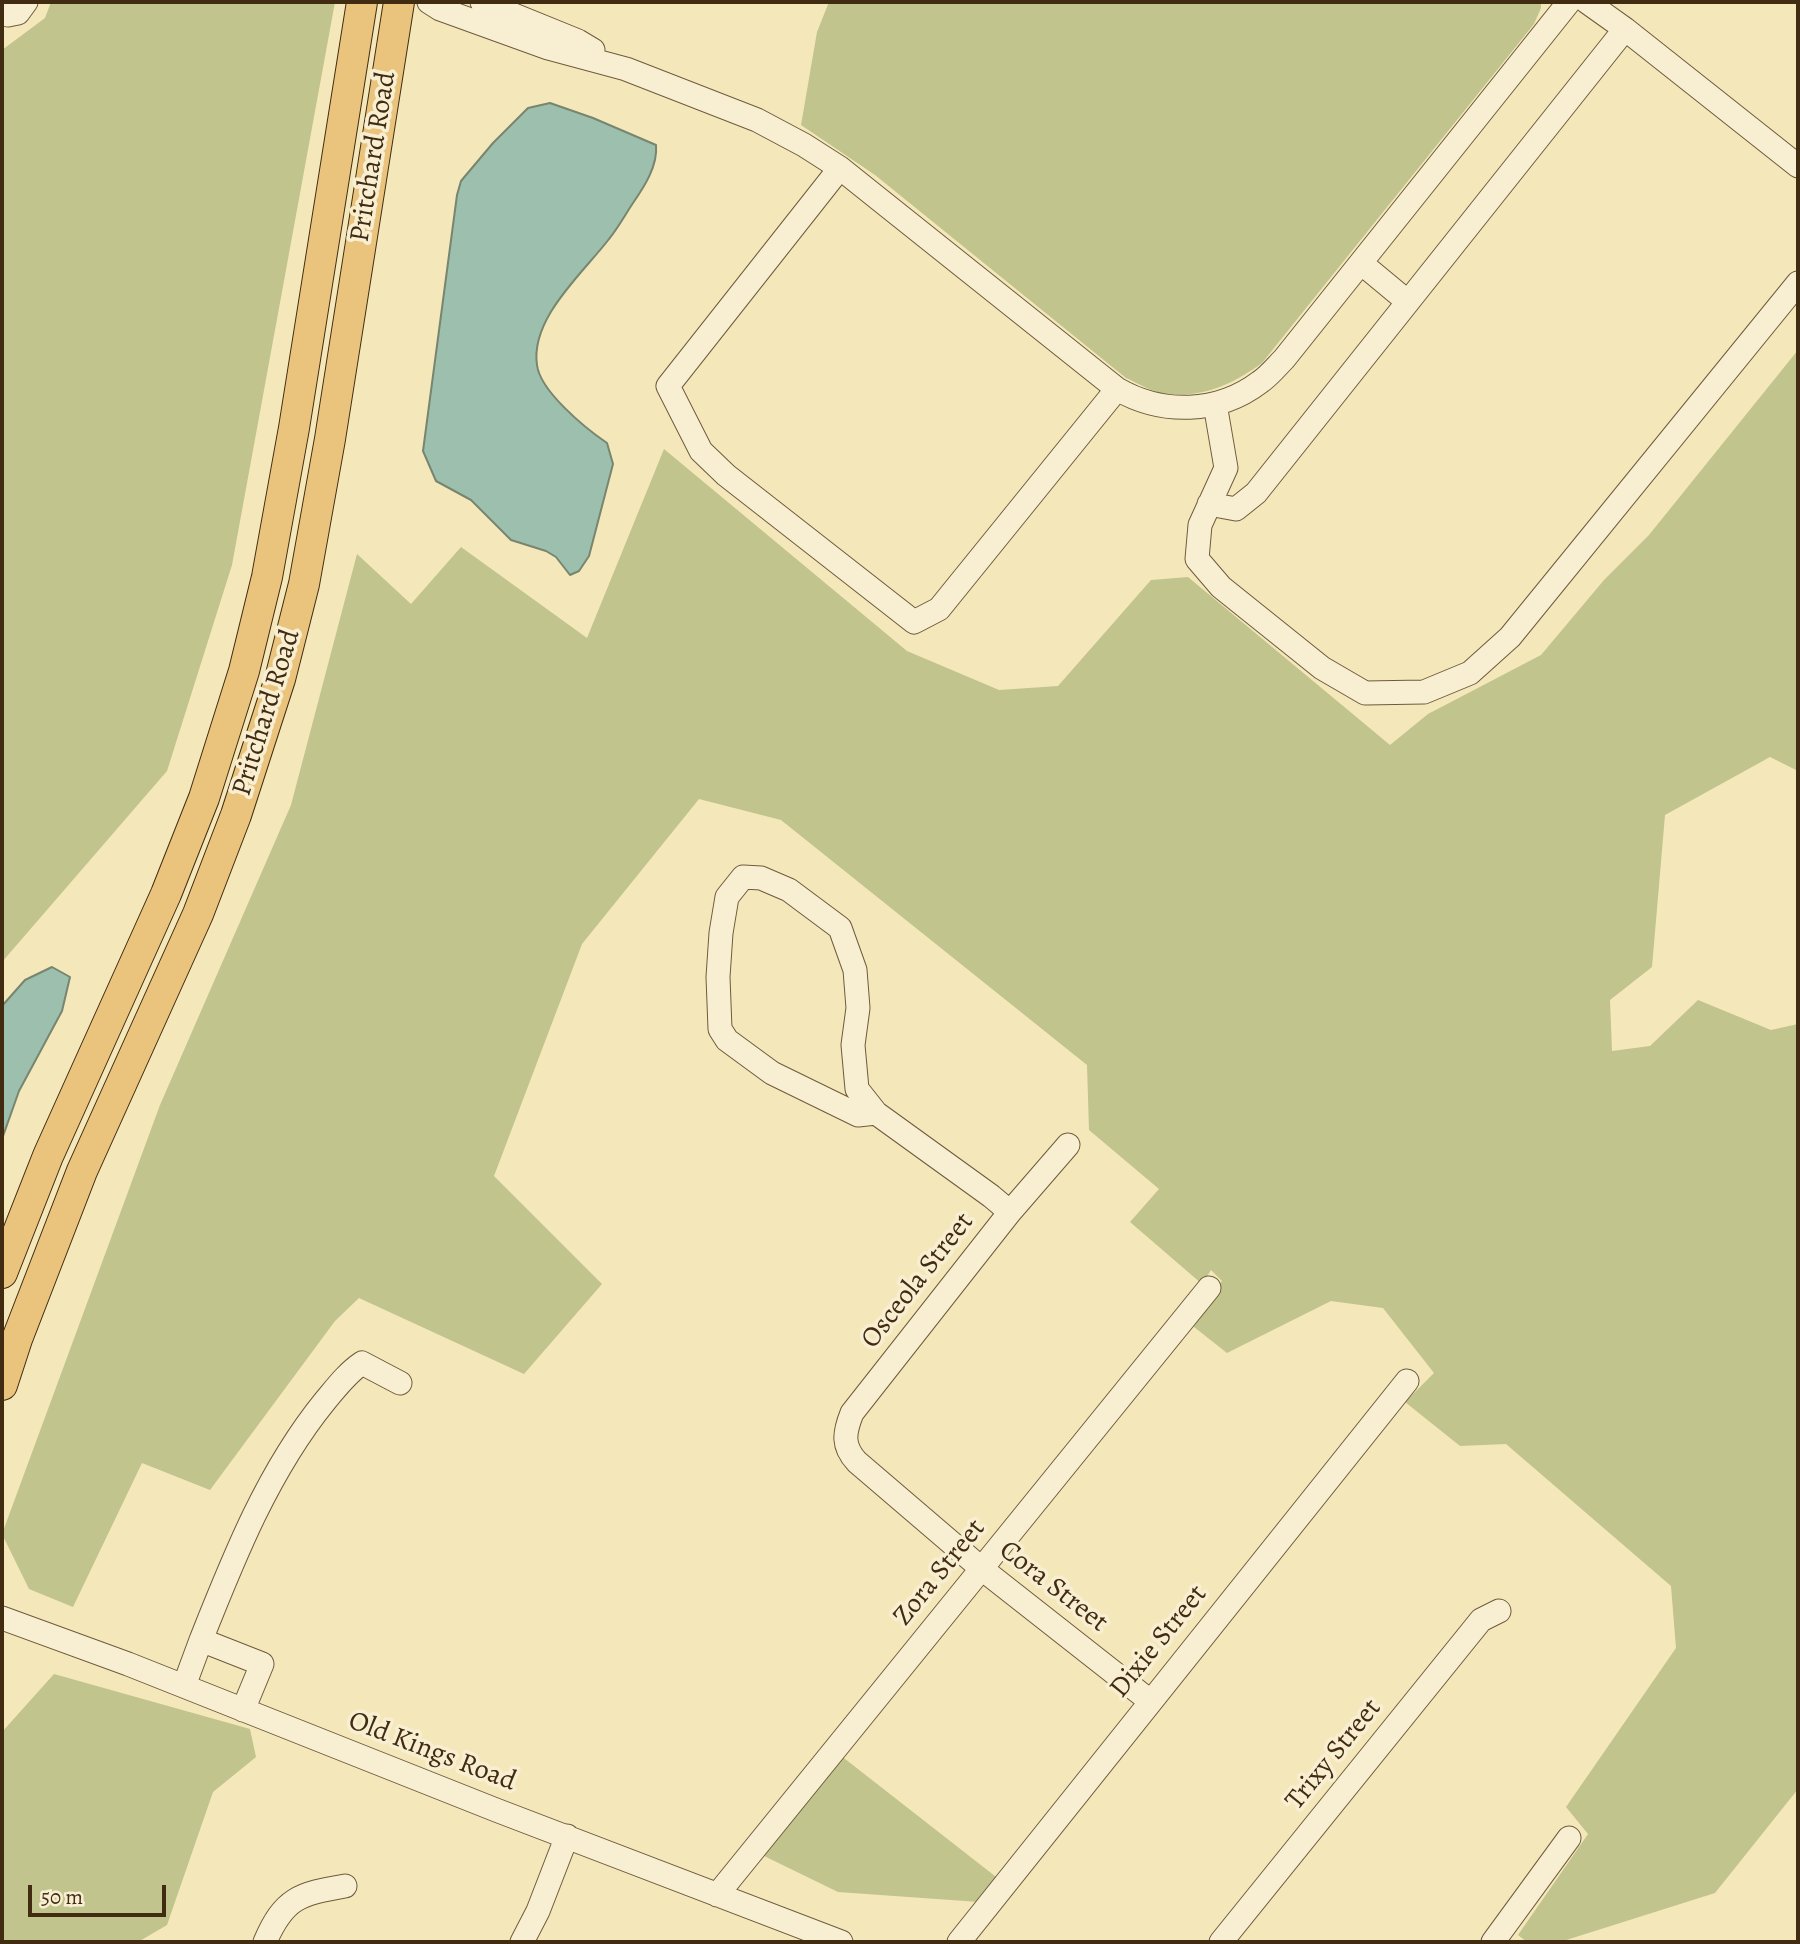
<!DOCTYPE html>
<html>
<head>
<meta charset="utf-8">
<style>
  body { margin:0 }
  #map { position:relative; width:1800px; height:1944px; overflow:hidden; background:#f4e7ba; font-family:Alegreya,serif }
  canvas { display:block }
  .frame { position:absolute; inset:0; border:4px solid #412c12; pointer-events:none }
  .scale { position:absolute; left:28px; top:1885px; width:138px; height:32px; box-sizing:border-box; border:4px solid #412c12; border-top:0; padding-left:9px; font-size:21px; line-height:24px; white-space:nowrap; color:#412c12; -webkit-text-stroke:5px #f8efd2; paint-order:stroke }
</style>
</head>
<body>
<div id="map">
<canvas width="1800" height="1944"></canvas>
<div class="frame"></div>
<div class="scale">50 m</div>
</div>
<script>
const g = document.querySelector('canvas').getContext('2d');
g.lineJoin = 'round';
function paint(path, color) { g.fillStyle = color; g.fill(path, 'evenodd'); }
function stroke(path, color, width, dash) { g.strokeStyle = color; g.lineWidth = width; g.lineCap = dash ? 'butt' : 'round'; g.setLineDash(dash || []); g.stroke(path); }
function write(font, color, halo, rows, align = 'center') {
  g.font = font + ' Alegreya,serif'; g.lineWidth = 7; g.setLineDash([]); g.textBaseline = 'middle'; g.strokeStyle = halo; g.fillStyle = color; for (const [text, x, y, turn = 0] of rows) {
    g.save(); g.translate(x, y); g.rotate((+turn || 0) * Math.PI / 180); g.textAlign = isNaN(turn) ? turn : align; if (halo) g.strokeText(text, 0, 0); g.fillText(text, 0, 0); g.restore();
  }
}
paint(new Path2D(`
  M51 2H335L232 565 167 771 2 962V50L45 18Z
  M829 2H1541V8L1534 24 1262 363C1233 384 1204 398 1166 394 1153 393 1138 383 1126 378L875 175 801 125 817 32Z
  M1798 350V771L1770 757 1665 815 1652 967 1610 1000 1612 1051 1650 1046 1698 1000 1771 1030 1798 1024V1789L1715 1893 1560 1942H1527L1518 1935 1588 1834 1566 1807 1676 1648 1671 1586 1506 1444 1460 1446 1405 1402 1434 1373 1383 1308 1331 1301 1227 1353 1189 1323 1222 1281 1211 1270 1202 1284 1130 1222 1159 1189 1089 1130 1087 1065 781 820 699 799 582 944 494 1176 602 1284 524 1374 359 1298 335 1321 210 1490 142 1463 73 1607 29 1589 2 1534 160 1105 291 805 357 554 411 604 461 547 587 638 664 449 907 651 999 690 1058 686 1151 580 1188 577 1390 745 1428 714 1541 655 1604 580 1649 535Z
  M54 1674 250 1729 256 1757 213 1792 167 1925 138 1942H2V1732Z
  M840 1755 1000 1880 979 1902 838 1892 760 1854Z`), '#c1c48c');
const water = new Path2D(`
  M550 103 593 118 656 145C658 166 644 187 633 203 625 215 618 228 609 239 584 272 530 318 537 365 540 391 585 428 607 443L613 464 589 556 579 571 570 575 556 557 546 551 511 540 471 500 436 481 423 451 457 195 461 181 493 143 528 108Z
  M52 967 70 977 62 1011 19 1091 2 1139V1006L25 980Z`);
paint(water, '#9cc0ad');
stroke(water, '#78856f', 2);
const minor = new Path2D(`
  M429 2 440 9 548 48 626 69 757 120 804 145 840 168 880 200 1117 389C1162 415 1218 414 1260 382 1269 376 1276 367 1284 359L1569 2
  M482 2 578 41 593 50
  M1587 2 1625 29 1798 166
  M2 13 8 15 18 13 26 2
  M840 168 668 386 701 451 726 475 914 622 939 609 1117 389
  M1361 263 1408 302
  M1215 404 1226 468 1200 525 1197 559 1221 587 1322 668 1365 693 1424 692 1470 673 1510 637 1798 283
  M1209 504 1236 509 1256 493 1625 29
  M876 1113 858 1115 772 1073 727 1040 720 1029 718 977 721 933 727 897 743 877 761 878 789 890 840 928 855 970 858 1008 853 1045 857 1089 876 1113 991 1196 1010 1212
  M1068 1145 1010 1212 852 1413C844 1433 842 1446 857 1462L982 1569 1150 1701
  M2 1618 128 1664 496 1810 841 1942
  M201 1640C234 1557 268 1471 325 1401 336 1388 347 1373 362 1363L400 1383
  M184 1686 201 1640 262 1664 243 1710
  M717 1895 1209 1288
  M265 1942C284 1898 299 1894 345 1886
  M522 1942 538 1911 567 1836
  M959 1942 1407 1381
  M1221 1942 1481 1620 1499 1611
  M1493 1942 1569 1838`);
const major = new Path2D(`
  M2 1273 48 1156 166 894 204 798 244 671 267 577 294 428 362 2
  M2 1385 17 1339 82 1171 198 914 236 815 280 679 304 584 330 439 399 2`);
stroke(minor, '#6e5b3c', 25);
stroke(major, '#412c12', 32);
stroke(minor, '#f8efd2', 23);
stroke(major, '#eac47d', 30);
write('28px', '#412c12', '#f8efd2', [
  ["Pritchard Road",374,157,-81],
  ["Pritchard Road",267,713,-73],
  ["Osceola Street",918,1281,-52],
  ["Zora Street",940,1573,-51],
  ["Cora Street",1053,1587,38],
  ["Dixie Street",1159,1642,-51],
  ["Old Kings Road",432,1752,21],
  ["Trixy Street",1334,1755,-51]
]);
</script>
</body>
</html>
